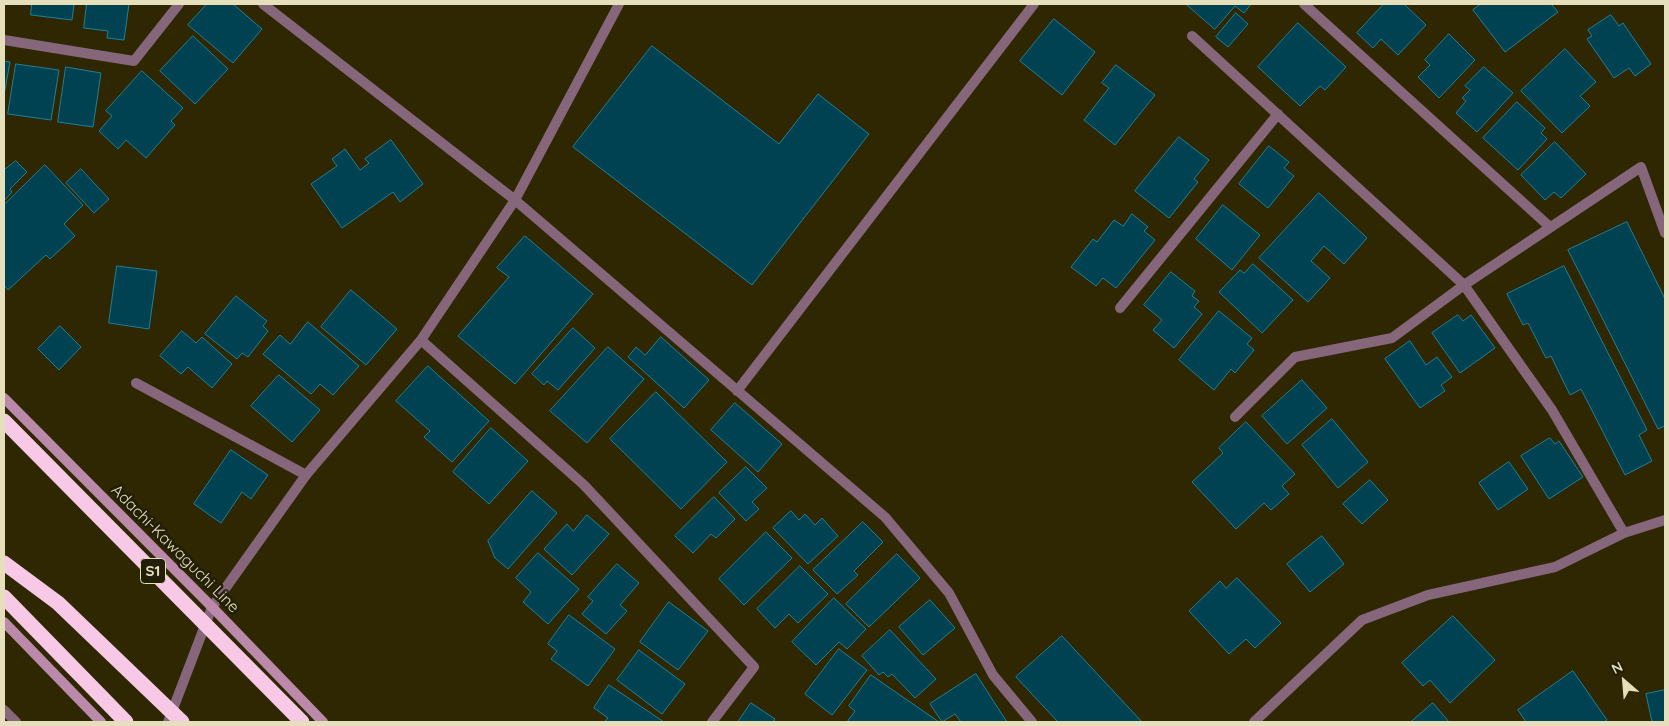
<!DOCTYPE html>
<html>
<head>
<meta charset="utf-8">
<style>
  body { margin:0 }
  #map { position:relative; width:1669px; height:726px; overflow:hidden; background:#2e2701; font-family:Quicksand,sans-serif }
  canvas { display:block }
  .frame { position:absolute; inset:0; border:5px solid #e5dfbc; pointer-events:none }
  .north { position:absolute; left:1599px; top:656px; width:50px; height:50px; -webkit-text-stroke:4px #221e08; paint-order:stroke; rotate:333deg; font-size:14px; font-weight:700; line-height:20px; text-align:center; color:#e5dfbc }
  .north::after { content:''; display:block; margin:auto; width:18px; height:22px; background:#e5dfbc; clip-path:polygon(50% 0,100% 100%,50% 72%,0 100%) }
</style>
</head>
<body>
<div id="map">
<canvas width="1669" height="726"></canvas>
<div class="frame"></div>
<div class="north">N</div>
</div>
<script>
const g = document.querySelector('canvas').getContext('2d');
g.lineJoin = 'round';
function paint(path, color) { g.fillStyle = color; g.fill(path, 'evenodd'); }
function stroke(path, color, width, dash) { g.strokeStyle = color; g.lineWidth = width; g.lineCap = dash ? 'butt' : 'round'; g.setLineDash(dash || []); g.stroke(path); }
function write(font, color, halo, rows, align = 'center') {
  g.font = font + ' Quicksand,sans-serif'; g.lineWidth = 5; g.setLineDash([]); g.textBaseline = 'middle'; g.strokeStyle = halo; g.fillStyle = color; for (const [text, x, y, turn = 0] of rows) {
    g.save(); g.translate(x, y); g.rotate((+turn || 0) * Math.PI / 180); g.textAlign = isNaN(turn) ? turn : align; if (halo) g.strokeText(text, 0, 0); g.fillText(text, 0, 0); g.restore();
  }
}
const building = new Path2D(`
  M32 4H74L72 20 31 15Z
  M87 4H129L124 40 107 38 108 31 84 28Z
  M207 4H233L262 29 233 63 188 25Z
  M1186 4H1251L1244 13 1235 6 1215 29Z
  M1384 4H1404L1426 25 1398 55 1381 39 1373 48 1357 33Z
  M1481 4H1551L1558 12 1505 52 1473 10Z
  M1236 13 1248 24 1228 47 1216 37Z
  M1611 15 1619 26 1623 23 1651 64 1635 76 1629 68 1614 78 1587 39 1592 36 1588 30Z
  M1054 19 1095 52 1062 95 1020 61Z
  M1298 23 1346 67 1325 90 1320 86 1300 106 1258 67Z
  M1449 34 1475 60 1439 98 1418 77 1430 65 1425 60Z
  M193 36 228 69 195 104 160 71Z
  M652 46 779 144 818 94 869 134 752 285 573 147Z
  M1565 49 1596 82 1580 96 1590 106 1562 133 1521 91Z
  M4 61 10 62 4 95Z
  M16 64 59 70 51 120 8 114Z
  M1116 65 1155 95 1115 145 1084 120 1109 88 1102 83Z
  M66 67 101 73 93 127 58 122Z
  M1484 67 1513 93 1477 132 1456 113 1466 101 1462 98 1470 90 1465 86Z
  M142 71 183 108 171 121 175 125 146 158 126 140 118 149 99 131 112 116 106 111Z
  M1517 102 1545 128 1541 133 1547 139 1518 170 1483 138Z
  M1179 137 1209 160 1194 179 1198 182 1169 218 1135 191Z
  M391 140 423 184 400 202 393 192 342 228 311 184 337 166 332 159 345 149 360 170 369 163 365 159Z
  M1555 142 1586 174 1561 198 1554 192 1545 200 1521 175Z
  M1269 146 1289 162 1284 168 1294 176 1268 208 1239 184Z
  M16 161 27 172 10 189 12 192 4 201V170Z
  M45 165 83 205 64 224 75 236 50 259 46 255 8 290 4 285V205Z
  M81 169 109 199 94 213 66 183Z
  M1319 193 1367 238 1344 264 1324 246 1311 261 1330 278 1308 302 1259 258Z
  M1223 205 1260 235 1232 270 1196 239Z
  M1132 214 1148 227 1144 231 1155 240 1116 288 1103 278 1096 286 1071 267 1093 239 1097 242 1114 220 1123 226Z
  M1627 222 1665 299V426L1658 429 1568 250Z
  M525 236 593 294 515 384 458 336 509 277 497 268Z
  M1253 264 1293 300 1262 333 1219 292 1240 270 1244 273Z
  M117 266 157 271 149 329 109 323Z
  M1564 266 1647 430 1639 435 1652 461 1625 475 1581 389 1570 395 1551 356 1546 358 1528 323 1523 325 1507 294Z
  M1171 272 1195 291 1192 296 1199 301 1194 307 1202 314 1174 348 1153 330 1162 320 1144 305Z
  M351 290 397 329 366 365 321 327Z
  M236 296 267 321 263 326 268 331 248 357 242 353 237 359 205 334Z
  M1219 311 1252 338 1247 344 1254 350 1235 373 1231 369 1214 390 1179 360Z
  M1458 315 1463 321 1471 315 1495 348 1460 373 1432 333Z
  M308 322 359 366 333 395 320 384 311 394 263 354 280 335 290 344Z
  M60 326 81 347 59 370 38 349Z
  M573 328 595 348 558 390 547 381 544 385 532 374Z
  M182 331 196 343 202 337 232 364 212 388 188 367 181 374 160 356Z
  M661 337 709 380 684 408 628 357 636 347 645 355Z
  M1410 341 1426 365 1437 357 1452 377 1441 385 1445 391 1420 408 1385 359Z
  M608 347 644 379 587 443 550 411Z
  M428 366 489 421 452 462 424 437 430 431 396 401Z
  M279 375 320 410 292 442 251 406Z
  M1302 380 1327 408 1287 444 1262 416Z
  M656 392 727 462 681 509 610 439Z
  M735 403 782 444 758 472 711 430Z
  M1332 419 1368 462 1338 488 1302 445Z
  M1246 422 1295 474 1282 486 1289 494 1271 510 1264 503 1236 529 1192 482 1223 453 1219 448Z
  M491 428 528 461 489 504 453 472Z
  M1550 438 1555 444 1559 441 1583 477 1549 499 1521 456Z
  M231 450 268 475 251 499 242 492 221 523 194 504Z
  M1509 462 1528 489 1498 510 1479 483Z
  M746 467 767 488 752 502 759 509 746 521 719 493Z
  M1370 480 1388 500 1362 524 1343 504Z
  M532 491 557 513 508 569 495 558 488 541Z
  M714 497 735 519 716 538 711 534 693 553 675 536Z
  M791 511 799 520 805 514 815 525 822 518 838 536 808 564 773 528Z
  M587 515 609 534 572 575 544 549 567 524 573 531Z
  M863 522 883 542 854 571 858 575 837 594 813 570Z
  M766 532 792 558 744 605 719 579Z
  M1322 536 1344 564 1310 592 1287 564Z
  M538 553 579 589 548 624 523 602 531 592 516 578Z
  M897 554 920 578 869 627 846 604Z
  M617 564 639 583 620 605 627 611 606 634 582 614 593 601 588 597Z
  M800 566 828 594 798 623 789 614 775 628 757 609Z
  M1237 578 1281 623 1255 648 1246 639 1229 654 1189 611 1220 581 1226 588Z
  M834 598 866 629 847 649 839 642 816 665 792 642Z
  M930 600 955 628 923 655 899 627Z
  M669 602 708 631 678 670 640 642Z
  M569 615 615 649 588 686 551 659 557 651 548 644Z
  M1453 616 1495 660 1450 703 1430 680 1423 686 1402 663Z
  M890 630 936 679 915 698 892 674 888 677 883 672 879 675 862 656Z
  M1062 636 1142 722H1058L1016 677Z
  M839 649 867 670 832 715 805 694Z
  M639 650 685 684 662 714 617 680Z
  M1573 671 1607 720 1604 722H1526L1518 710Z
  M976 674 1007 722H961L955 714 942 722 930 704Z
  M871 675 939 722H847L855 711 849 706Z
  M609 685 664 722H604L608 718 594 708Z
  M1665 690V722H1652L1646 694Z
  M751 703 775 719 773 722H738Z
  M1433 703 1449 722H1411Z`);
paint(building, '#004252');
stroke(building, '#1f8199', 1);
stroke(new Path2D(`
  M1304 4 1550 227
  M1192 36 1464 285 1552 410 1624 533
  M1120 308 1278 114
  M136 383 306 475
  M1235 417 1295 357 1392 338 1464 285 1641 167 1665 233`), '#85667b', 10);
stroke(new Path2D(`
  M263 4 515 200 885 517 949 593 993 675 1032 722
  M4 40 134 61 179 4
  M421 340 584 485 754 667 712 722
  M737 391 1034 4
  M4 710 16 722
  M168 722 212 607 306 475 421 340 515 200 619 4
  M1254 722 1362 620 1428 595 1555 567 1624 533 1665 520`), '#85667b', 10);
stroke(new Path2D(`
  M4 398 212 607 323 722
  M4 622 101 722`), '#bb8aaa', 10);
stroke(new Path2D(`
  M4 597 126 722`), '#f7c9e7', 15);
stroke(new Path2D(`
  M4 421 302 722
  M4 563 58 603 182 722`), '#f7c9e7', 15);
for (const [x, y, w] of [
  [153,571,25]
]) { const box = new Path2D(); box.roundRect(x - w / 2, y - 12.5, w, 25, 4); g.fillStyle = '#221e08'; g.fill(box); stroke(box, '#e5dfbc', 1); }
write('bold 15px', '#e5dfbc', null, [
  ["S1",153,571]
]);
write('16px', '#e5dfbc', '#221e08', [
  ["Adachi-Kawaguchi Line",175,549,45]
]);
</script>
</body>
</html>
